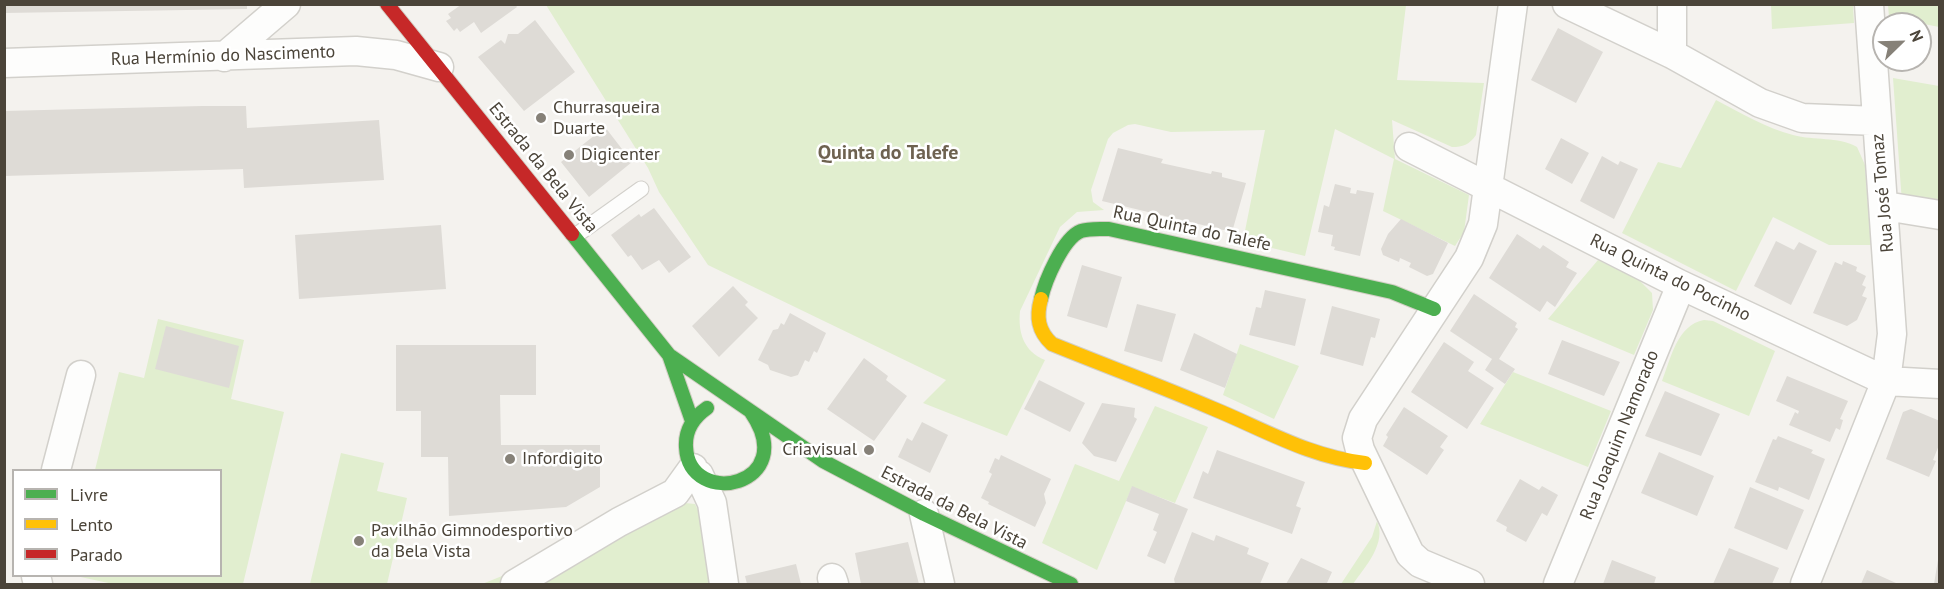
<!DOCTYPE html>
<html>
<head>
<meta charset="utf-8">
<style>
  body { margin:0 }
  #map { position:relative; width:1944px; height:589px; overflow:hidden; background:#f4f2ee; font-family:"PT Sans",sans-serif }
  canvas { display:block }
  .frame { position:absolute; inset:0; border:6px solid #4b4439; pointer-events:none }
  .legend { position:absolute; left:12px; top:469px; width:210px; height:108px; box-sizing:border-box; background:#fff; border:2px solid #b7b4b0; margin:0; padding:8px 10px; list-style:none; font-size:18px; color:#4b4439 }
  .legend li { display:flex; align-items:center; gap:12px; height:30px }
  .legend b { width:30px; border:2px solid #b7b4b0 }
  .north { position:absolute; left:1872px; top:12px; width:60px; height:60px; box-sizing:border-box; background:#fff; border:2px solid #b7b4b0; border-radius:50%; rotate:67deg; font-size:16px; font-weight:700; line-height:24px; text-align:center; color:#4b4439 }
  .north::after { content:''; display:block; margin:auto; width:21px; height:27px; background:#868178; clip-path:polygon(50% 0,100% 100%,50% 72%,0 100%) }
</style>
</head>
<body>
<div id="map">
<canvas width="1944" height="589"></canvas>
<div class="frame"></div>
<ul class="legend">
<li><b style="height:8px;background:#4caf50"></b>Livre</li>
<li><b style="height:8px;background:#ffc107"></b>Lento</li>
<li><b style="height:8px;background:#c62828"></b>Parado</li>
</ul>
<div class="north">N</div>
</div>
<script>
const g = document.querySelector('canvas').getContext('2d');
g.lineJoin = 'round';
function paint(path, color) { g.fillStyle = color; g.fill(path, 'evenodd'); }
function stroke(path, color, width, dash) { g.strokeStyle = color; g.lineWidth = width; g.lineCap = dash ? 'butt' : 'round'; g.setLineDash(dash || []); g.stroke(path); }
function write(font, color, halo, rows, align = 'center') {
  g.font = font + ' "PT Sans",sans-serif'; g.lineWidth = 5; g.setLineDash([]); g.textBaseline = 'middle'; g.strokeStyle = halo; g.fillStyle = color; for (const [text, x, y, turn = 0] of rows) {
    g.save(); g.translate(x, y); g.rotate((+turn || 0) * Math.PI / 180); g.textAlign = isNaN(turn) ? turn : align; if (halo) g.strokeText(text, 0, 0); g.fillText(text, 0, 0); g.restore();
  }
}
paint(new Path2D(`
  M546 5H1406L1397 80 1484 83 1476 135C1469 145 1463 147 1452 147L1392 120 1395 159 1469 195 1464 232 1455 246 1383 211 1394 159 1335 129 1305 256 1243 241 1265 130 1171 132 1135 124 1128 125 1113 133 1108 139 1091 190 1093 202 1104 210 1077 212 1060 227 1020 311C1018 332 1023 351 1045 360L1007 436 923 403 946 380 708 265 659 192 648 168Z
  M1771 5H1853L1854 23 1772 29Z
  M1888 5H1939V27L1889 17Z
  M1893 78 1939 86V208L1902 203Z
  M1716 100C1741 113 1766 128 1793 135 1815 141 1837 136 1857 147L1865 165 1871 245H1829L1773 217 1736 291 1622 233 1658 162 1681 168Z
  M1598 260 1639 280 1652 293 1653 310 1634 355 1548 319Z
  M158 319 244 340 231 399 284 412 243 584H113L76 576H220V470H95L119 372 144 378Z
  M1704 320 1713 321 1775 351 1749 416 1662 381C1671 358 1677 325 1704 320Z
  M1240 344 1299 366 1274 419 1223 395Z
  M1513 372 1611 411 1588 467 1480 424Z
  M1155 406 1208 427 1175 503 1132 487 1097 570 1042 543 1075 464 1119 481Z
  M341 453 384 463 377 491 407 498 387 584H310Z
  M685 503 695 504 700 514 710 584H482Z
  M1377 521C1387 543 1365 567 1353 584H1341L1372 537Z`), '#e1eecf');
paint(new Path2D(`
  M4 4H247V9L4 13Z
  M462 4H515L517 7 481 33 474 22 460 32 457 28 454 31 446 21 451 18 448 14Z
  M535 20 575 72 524 111 478 57 501 40 505 44 508 34H518Z
  M1558 28 1603 52 1576 103 1531 80Z
  M202 106H246L247 128 379 120 384 180 244 188 243 169 4 176V111Z
  M605 127 632 162 589 197 561 162Z
  M1561 138 1589 153 1572 184 1545 169Z
  M1118 148 1163 159 1161 163 1211 174 1212 171 1222 173V177L1246 183 1232 232 1102 201Z
  M1602 156 1618 165 1620 161 1638 169 1614 219 1580 201Z
  M1335 184 1351 188 1350 193 1356 194 1357 190 1374 193 1360 256 1334 250 1335 247 1331 246 1333 235 1318 232 1324 205 1329 207Z
  M654 208 691 257 669 273 659 260 642 270 631 255 628 257 611 235 639 214 641 217Z
  M1401 219 1448 243 1433 274 1427 276 1409 267 1411 263 1400 258 1399 262 1383 255 1381 249 1388 234Z
  M441 225 446 289 299 299 295 235Z
  M1517 234 1540 249 1543 245 1569 262 1566 267 1577 273 1555 307 1547 301 1540 312 1489 278Z
  M1776 241 1794 250 1799 242 1817 251 1791 305 1754 286Z
  M1843 261 1857 267 1856 271 1866 276 1862 285 1866 287 1862 296 1867 298 1857 320 1847 326 1813 313 1835 262 1842 265Z
  M1082 265 1122 277 1107 328 1067 316Z
  M733 286 748 302 745 305 758 318 719 357 692 326Z
  M1265 290 1306 299 1295 346 1249 335 1256 307 1261 308Z
  M1474 294 1517 323 1515 327 1518 329 1499 359 1515 369 1505 384 1485 370 1492 359 1450 331Z
  M1137 304 1176 314 1162 362 1124 351Z
  M1332 306 1380 319 1375 338 1371 337 1363 366 1320 354Z
  M790 313 826 333 817 353 814 351 809 362 805 360 798 375 791 377 770 370 768 365 758 360 773 330 778 329 781 323 784 325Z
  M166 326 239 346 229 388 155 369Z
  M1194 333 1237 354 1225 388 1180 370Z
  M1562 340 1620 362 1604 396 1548 374Z
  M1444 342 1474 362 1468 371 1494 388 1467 429 1411 392Z
  M396 345H536V395H500L501 445H600V487L566 507 449 516 448 457H421V411H396Z
  M864 358 888 376 886 380 907 396 874 441 827 409Z
  M1787 376 1848 401 1840 419 1843 420 1840 430 1836 428 1830 442 1789 425 1795 412 1798 414 1799 411 1776 401Z
  M1039 380 1085 403 1070 432 1024 409Z
  M1665 391 1720 414 1701 456 1645 436Z
  M1102 403 1135 408 1134 417 1137 419 1116 462 1094 456 1082 443Z
  M1404 407 1448 436 1440 447 1444 450 1427 475 1383 446 1388 437 1386 435Z
  M1911 409 1940 421 1939 445 1933 460 1936 461 1929 477 1886 459 1903 412Z
  M922 422 948 435 930 473 898 457 907 438 912 441Z
  M1778 436 1813 450 1811 453 1825 459 1809 500 1779 487 1778 491 1755 482 1773 439 1776 440Z
  M1217 450 1305 482 1296 506 1301 508 1292 534 1193 498 1203 471 1208 474Z
  M1659 452 1714 476 1697 516 1641 493Z
  M1001 455 1051 479 1044 494 1046 503 1035 527 988 504 989 502 981 498 992 474 989 472 995 458 999 460Z
  M1520 479 1539 490 1542 486 1558 495 1547 516 1542 513 1526 542 1506 531 1507 527 1496 521Z
  M1132 486 1188 509 1165 564 1147 556 1157 532 1153 530 1159 514 1126 501Z
  M1750 487 1804 510 1787 550 1734 528Z
  M1192 532 1214 541 1216 535 1249 548 1247 554 1269 563 1260 584H1175L1174 579Z
  M908 542 919 584H861L855 553Z
  M1729 548 1779 568 1772 584H1713Z
  M1301 558 1332 572 1327 583 1331 584H1286Z
  M1612 560 1656 577 1654 584H1603Z
  M1938 560 1940 584H1934Z
  M796 564 801 584H747L745 576Z
  M1867 570 1896 583 1895 584H1861Z`), '#dedbd6');
const lane = new Path2D(`
  M575 236 641 189`);
const street = new Path2D(`
  M1567 4 1672 54 1760 103 1802 118 1877 121
  M1672 4V54
  M224 57 286 4
  M4 63 356 51 396 55 439 67
  M1409 147 1681 285 1886 381 1940 384
  M1885 206 1940 215
  M56 470 81 375
  M699 475 712 503 724 584
  M924 514 940 584
  M36 576 38 584
  M832 578 834 584
  M515 584 619 522 675 493 693 468
  M1470 584 1420 563 1410 554 1360 450 1357 438 1363 419 1469 258 1483 224 1513 4
  M1558 584 1681 285
  M1805 584 1886 381 1892 334 1869 4`);
const fast = new Path2D(`
  M572 234 669 355 692 421
  M1041 299C1045 281 1063 238 1081 231 1089 228 1101 229 1109 229L1392 292 1434 309
  M669 355 823 461 924 514 1071 584
  M707 408C694 417 685 430 686 447 689 510 802 486 751 412`);
const slow = new Path2D(`
  M1041 299C1036 317 1038 331 1052 344 1106 366 1161 386 1214 409 1265 430 1310 457 1365 463`);
const jam = new Path2D(`
  M387 4 572 234`);
stroke(lane, '#d2d0cb', 17);
stroke(street, '#d2d0cb', 31);
stroke(fast, '#d3cfc5', 16);
stroke(slow, '#d3cfc5', 16);
stroke(jam, '#d3cfc5', 16);
stroke(lane, '#fdfdfc', 15);
stroke(street, '#fdfdfc', 28);
stroke(fast, '#4caf50', 14);
stroke(slow, '#ffc107', 14);
stroke(jam, '#c62828', 14);
for (const [x, y, r, color] of [
  [541,118,6,"#868178"],
  [569,155,6,"#868178"],
  [869,450,6,"#868178"],
  [510,459,6,"#868178"],
  [359,541,6,"#868178"]
]) { const dot = new Path2D(); dot.arc(x, y, r, 0, 2 * Math.PI); g.fillStyle = color; g.fill(dot); stroke(dot, '#fff', 2); }
write('18px', '#4b4439', '#fff', [
  ["Rua Hermínio do Nascimento",223,56,-2],
  ["Estrada da Bela Vista",543,168,51],
  ["Rua José Tomaz",1883,193,-95],
  ["Rua Quinta do Talefe",1192,229,12],
  ["Rua Quinta do Pocinho",1670,278,26],
  ["Rua Joaquim Namorado",1620,435,-68],
  ["Estrada da Bela Vista",954,508,27]
]);
write('18px', '#4b4439', '#fff', [
  ["Churrasqueira",553,108],
  ["Duarte",553,129],
  ["Digicenter",581,155],
  ["Criavisual",857,450,"right"],
  ["Infordigito",522,459],
  ["Pavilhão Gimnodesportivo",371,531],
  ["da Bela Vista",371,552]
], 'left');
write('bold 20px', '#6e6250', '#fff', [
  ["Quinta do Talefe",888,153]
]);
</script>
</body>
</html>
